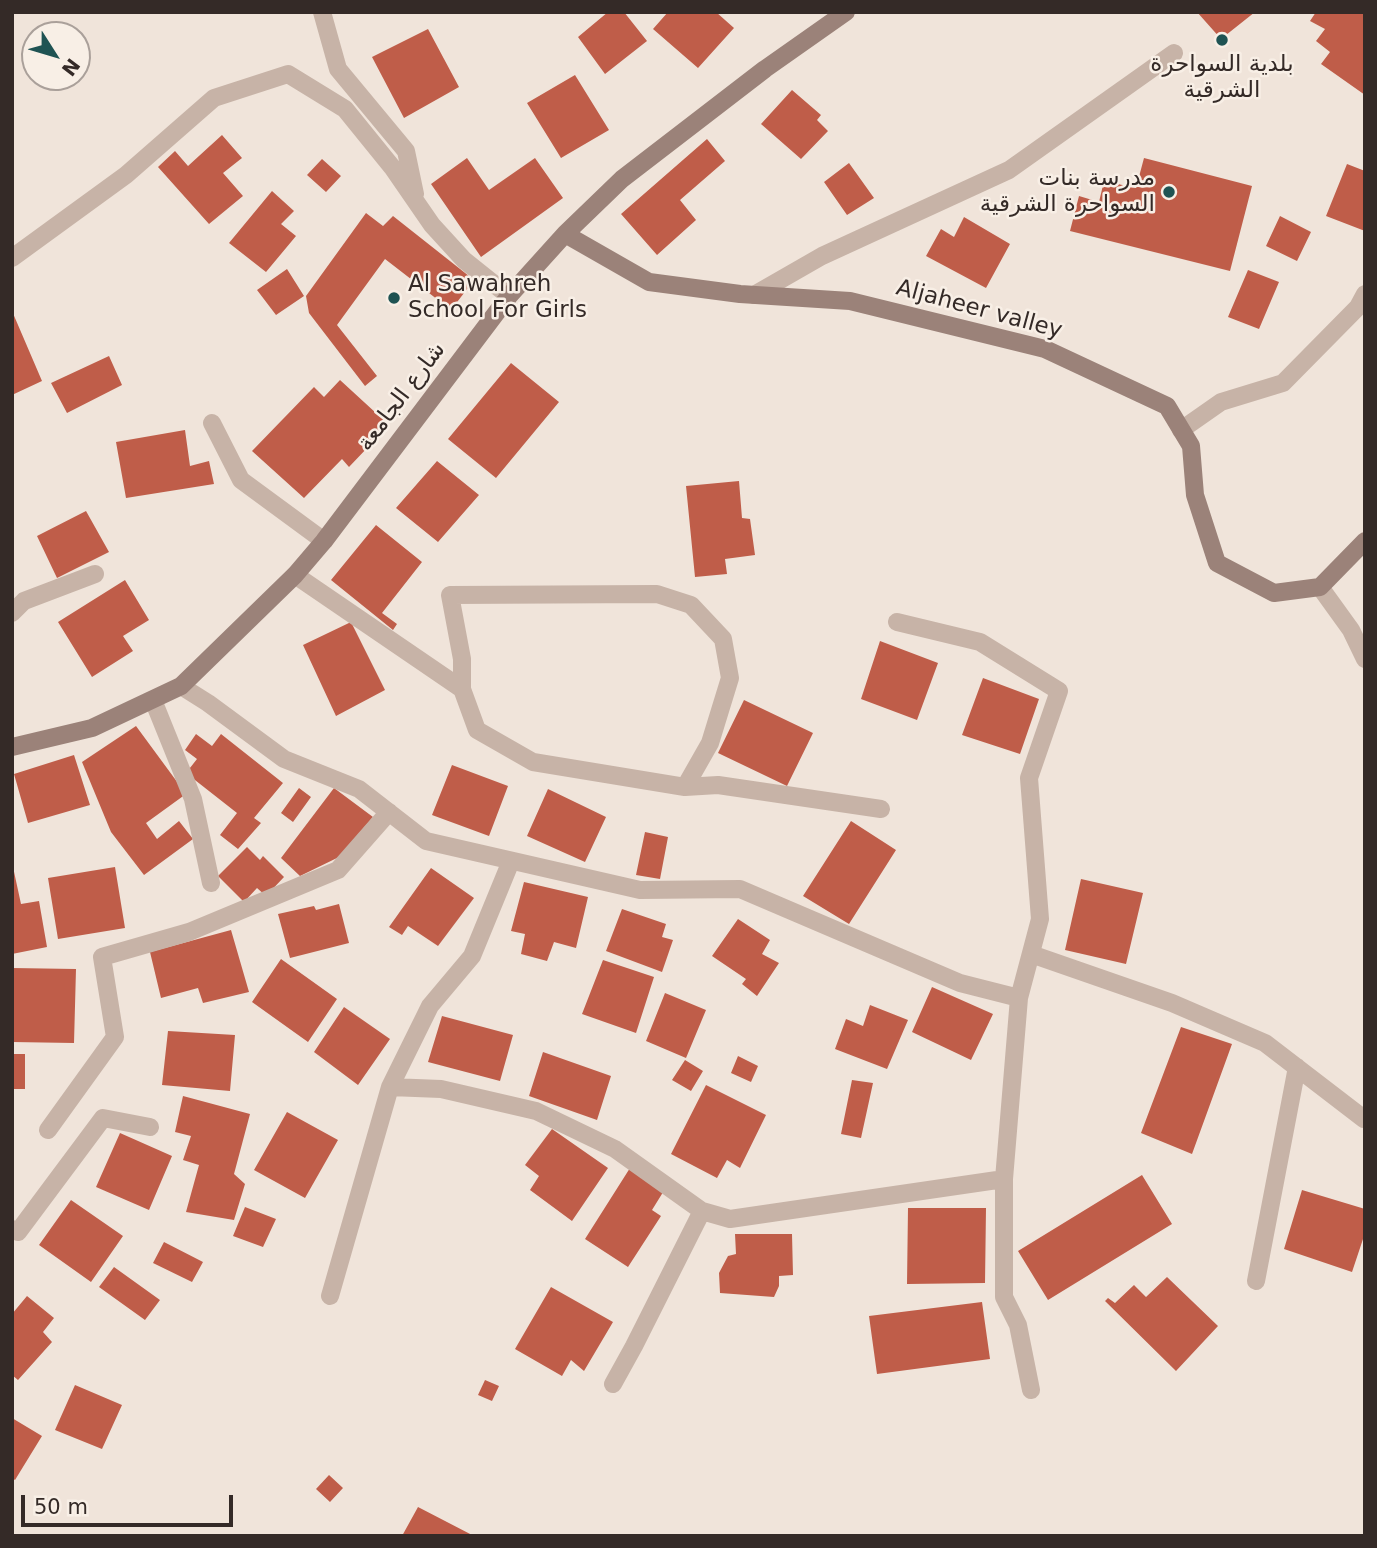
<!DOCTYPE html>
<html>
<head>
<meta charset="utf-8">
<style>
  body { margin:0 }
  #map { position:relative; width:1377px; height:1548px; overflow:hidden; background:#f0e4da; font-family:"DejaVu Sans",sans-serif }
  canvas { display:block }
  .frame { position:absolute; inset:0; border:14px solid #342a27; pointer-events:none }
  .north { position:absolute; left:21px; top:21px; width:70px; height:70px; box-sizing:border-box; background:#f8efe6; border:2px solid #aaa09a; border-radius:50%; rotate:127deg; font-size:19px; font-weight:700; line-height:28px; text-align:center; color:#342a27 }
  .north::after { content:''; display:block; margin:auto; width:24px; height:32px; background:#1f5353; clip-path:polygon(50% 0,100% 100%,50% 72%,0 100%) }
  .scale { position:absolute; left:21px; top:1495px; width:212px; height:32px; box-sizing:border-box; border:4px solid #342a27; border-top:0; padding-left:9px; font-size:21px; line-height:24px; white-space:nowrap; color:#342a27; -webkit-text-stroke:5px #f8efe6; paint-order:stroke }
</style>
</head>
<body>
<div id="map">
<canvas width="1377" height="1548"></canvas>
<div class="frame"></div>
<div class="north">N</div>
<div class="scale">50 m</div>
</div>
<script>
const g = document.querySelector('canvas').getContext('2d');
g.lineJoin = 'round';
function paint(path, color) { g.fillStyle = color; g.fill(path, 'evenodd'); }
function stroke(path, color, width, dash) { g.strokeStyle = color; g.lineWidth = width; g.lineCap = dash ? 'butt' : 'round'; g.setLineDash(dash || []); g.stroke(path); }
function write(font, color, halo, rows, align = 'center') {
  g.font = font + ' "DejaVu Sans",Cairo,sans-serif'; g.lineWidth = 5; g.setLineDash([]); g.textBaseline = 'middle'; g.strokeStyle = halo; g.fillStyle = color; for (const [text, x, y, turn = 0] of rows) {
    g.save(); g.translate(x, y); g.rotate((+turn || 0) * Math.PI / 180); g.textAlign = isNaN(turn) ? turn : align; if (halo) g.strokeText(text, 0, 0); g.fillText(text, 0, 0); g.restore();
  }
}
paint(new Path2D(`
  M608 12H624L647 41 605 74 578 37Z
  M668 12H716L734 28 698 68 653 29Z
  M1197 12H1255L1221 39Z
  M1316 12H1365V95L1321 64 1330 52 1316 41 1325 29 1310 21Z
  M428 29 459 87 404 118 372 57Z
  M575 75 609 130 561 158 527 103Z
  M792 90 821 115 817 120 828 131 801 159 761 124Z
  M222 135 242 158 223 173 243 196 209 224 158 167 175 151 188 166Z
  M707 139 725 161 680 200 696 220 657 255 621 214Z
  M467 158 489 190 535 158 563 198 481 257 431 184Z
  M1144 158 1252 186 1230 271 1070 231 1079 196 1099 202 1104 181 1136 188Z
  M322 159 341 176 326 192 307 175Z
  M849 163 874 198 847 215 824 182Z
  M1347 164 1365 171V231L1326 216Z
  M272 191 294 211 281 224 296 236 266 272 229 243Z
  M366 213 383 226 393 216 474 280 451 310 385 259 337 325 377 376 365 386 309 313 306 296Z
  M1280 216 1311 232 1297 261 1266 246Z
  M964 217 1010 244 986 288 926 256 941 229 954 237Z
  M287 269 304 296 276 315 257 290Z
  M1248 270 1279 282 1259 329 1228 317Z
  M12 311 42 381 12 395Z
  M109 356 122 385 67 413 51 383Z
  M511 363 559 402 496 478 448 439Z
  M340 380 389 425 349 467 342 459 304 498 252 451 314 387 324 397Z
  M185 430 190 466 209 461 214 484 126 498 116 442Z
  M437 461 479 495 438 542 396 508Z
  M739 481 742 518 750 519 755 555 725 559 727 574 695 577 686 486Z
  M86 511 109 552 57 578 37 536Z
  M376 525 422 562 382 613 397 624 393 630 331 580Z
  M125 580 149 620 123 636 133 651 92 677 58 622Z
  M351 622 385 690 336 716 303 645Z
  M880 641 938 663 917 720 861 699Z
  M983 678 1039 699 1020 754 962 735Z
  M744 700 813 733 787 786 718 753Z
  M136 726 186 794 146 823 157 839 179 821 193 839 144 875 111 832 82 762Z
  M196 734 212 746 221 734 283 783 254 818 261 823 238 849 220 835 237 813 186 773 197 759 185 750Z
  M74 755 90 805 28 823 14 774Z
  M452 765 508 786 489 836 432 815Z
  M299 788 311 797 293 822 281 813Z
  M334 788 373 817 339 857 300 876 281 858Z
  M548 789 606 817 585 862 527 836Z
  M851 821 896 850 849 924 803 896Z
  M645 832 668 837 660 879 636 875Z
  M247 847 260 860 263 856 284 877 266 896 257 888 244 902 218 876Z
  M12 867H13L21 904 39 901 47 947 12 954Z
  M115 867 125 928 58 939 48 878Z
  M431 868 474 898 438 946 408 926 402 935 389 927Z
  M1081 879 1143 893 1126 964 1065 950Z
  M524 882 588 897 576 948 554 942 547 961 521 954 525 934 511 931Z
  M339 904 349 943 290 958 278 914 314 906 316 910Z
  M622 909 666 924 662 937 673 940 662 972 606 951Z
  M738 919 770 940 762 954 779 963 757 996 742 984 746 979 712 956Z
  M231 930 249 992 203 1003 198 988 161 998 150 952Z
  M281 959 337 999 308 1042 252 1002Z
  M603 960 654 977 636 1033 582 1014Z
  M12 968 76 969 74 1043 12 1042Z
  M932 987 993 1014 971 1060 912 1032Z
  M665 993 706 1010 686 1058 646 1041Z
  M870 1005 908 1020 887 1069 835 1049 846 1019 863 1026Z
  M344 1007 390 1039 358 1085 314 1052Z
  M442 1016 513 1035 500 1081 428 1062Z
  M1181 1027 1232 1044 1192 1154 1141 1133Z
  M168 1031 235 1035 230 1091 162 1085Z
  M543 1052 611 1076 597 1120 529 1096Z
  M12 1054H25V1089H12Z
  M738 1056 758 1066 751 1082 731 1073Z
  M685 1060 703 1071 691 1091 672 1080Z
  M852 1080 873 1083 861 1138 841 1134Z
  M706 1085 766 1115 740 1168 727 1160 717 1178 671 1154Z
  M183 1096 250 1114 234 1174 245 1184 234 1220 186 1212 199 1165 183 1160 191 1136 175 1132Z
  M287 1112 338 1140 305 1198 254 1170Z
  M552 1129 608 1168 572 1221 530 1190 539 1176 525 1165Z
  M120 1133 172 1156 149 1210 96 1187Z
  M630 1168 665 1189 652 1210 661 1216 628 1267 585 1239Z
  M1142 1175 1172 1224 1048 1300 1018 1251Z
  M1302 1190 1365 1209V1233L1352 1272 1284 1249Z
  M71 1200 123 1236 91 1282 39 1245Z
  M245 1207 276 1219 263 1247 233 1236Z
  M908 1208H986L985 1283 907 1284Z
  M735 1234H792L793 1275 779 1276V1286L774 1297 720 1293 719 1273 728 1256 736 1254Z
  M164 1242 203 1262 192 1282 153 1263Z
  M114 1267 160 1300 145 1320 99 1287Z
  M1167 1277 1218 1326 1176 1371 1105 1301 1108 1298 1115 1303 1134 1285 1146 1297Z
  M551 1287 613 1322 584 1371 571 1360 562 1376 515 1349Z
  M27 1296 54 1318 43 1332 52 1342 18 1380 12 1375V1314Z
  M982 1302 990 1359 877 1374 869 1316Z
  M485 1380 499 1386 492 1401 478 1395Z
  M75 1385 122 1405 102 1449 55 1430Z
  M12 1418 42 1436 15 1480 12 1478Z
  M329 1475 343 1488 330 1502 316 1489Z
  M418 1507 474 1536H402Z`), '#bf5d49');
stroke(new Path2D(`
  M322 12 338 69 406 151 415 194
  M12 258 126 175 214 98 288 74 345 109 392 167 432 225 464 260 509 296
  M754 295 822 256 1009 170 1174 53
  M212 423 241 480 324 541
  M1181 430 1221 402 1283 383 1358 307 1365 294
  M295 575 462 689 477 730 533 762 685 787 718 785 881 809
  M1320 587 1351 630 1365 659
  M12 613 24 601 95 574
  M897 622 980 642 1059 691 1029 778 1040 919 1019 998 1004 1179V1297L1018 1325 1031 1390
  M181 686 208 703 284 759 359 789 426 841 640 890 740 889 960 983 1019 998
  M462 689V659L450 595 657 594 691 605 723 639 730 678 710 743 685 787
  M153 700 193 799 211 883
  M1031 954 1172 1003 1265 1043 1364 1119
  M390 1087 441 1089 536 1111 615 1149 702 1211 730 1219 1004 1179
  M48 1130 115 1037 102 957 189 932 338 870 389 812
  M12 1229 18 1232 103 1118 150 1127
  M1256 1281 1297 1067
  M330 1296 390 1087 430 1006 472 956 511 861
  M613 1384 634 1346 702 1211`), '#c7b3a7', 18);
stroke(new Path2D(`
  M565 234 649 282 740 294 850 301 1045 349 1167 406 1191 446 1195 495 1217 563 1274 593 1320 587 1365 541
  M12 747 92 728 181 686 295 575 324 541 509 296 565 234 622 179 765 69 846 12`), '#9b8279', 18);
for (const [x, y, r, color] of [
  [1222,40,7,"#1f5353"],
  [1169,192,7,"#1f5353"],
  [394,298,7,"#1f5353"]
]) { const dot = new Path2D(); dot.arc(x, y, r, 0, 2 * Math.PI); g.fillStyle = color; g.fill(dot); stroke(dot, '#f8efe6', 2.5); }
write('23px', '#342a27', '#f8efe6', [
  ["بلدية السواحرة",1222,65],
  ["الشرقية",1222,91],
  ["مدرسة بنات",1155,179,"right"],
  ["السواحرة الشرقية",1155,205,"right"],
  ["Al Sawahreh",408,285,"left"],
  ["School For Girls",408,311,"left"]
]);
write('23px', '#342a27', '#f8efe6', [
  ["Aljaheer valley",979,310,15],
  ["شارع الجامعة",402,397,-53]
]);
</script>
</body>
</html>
